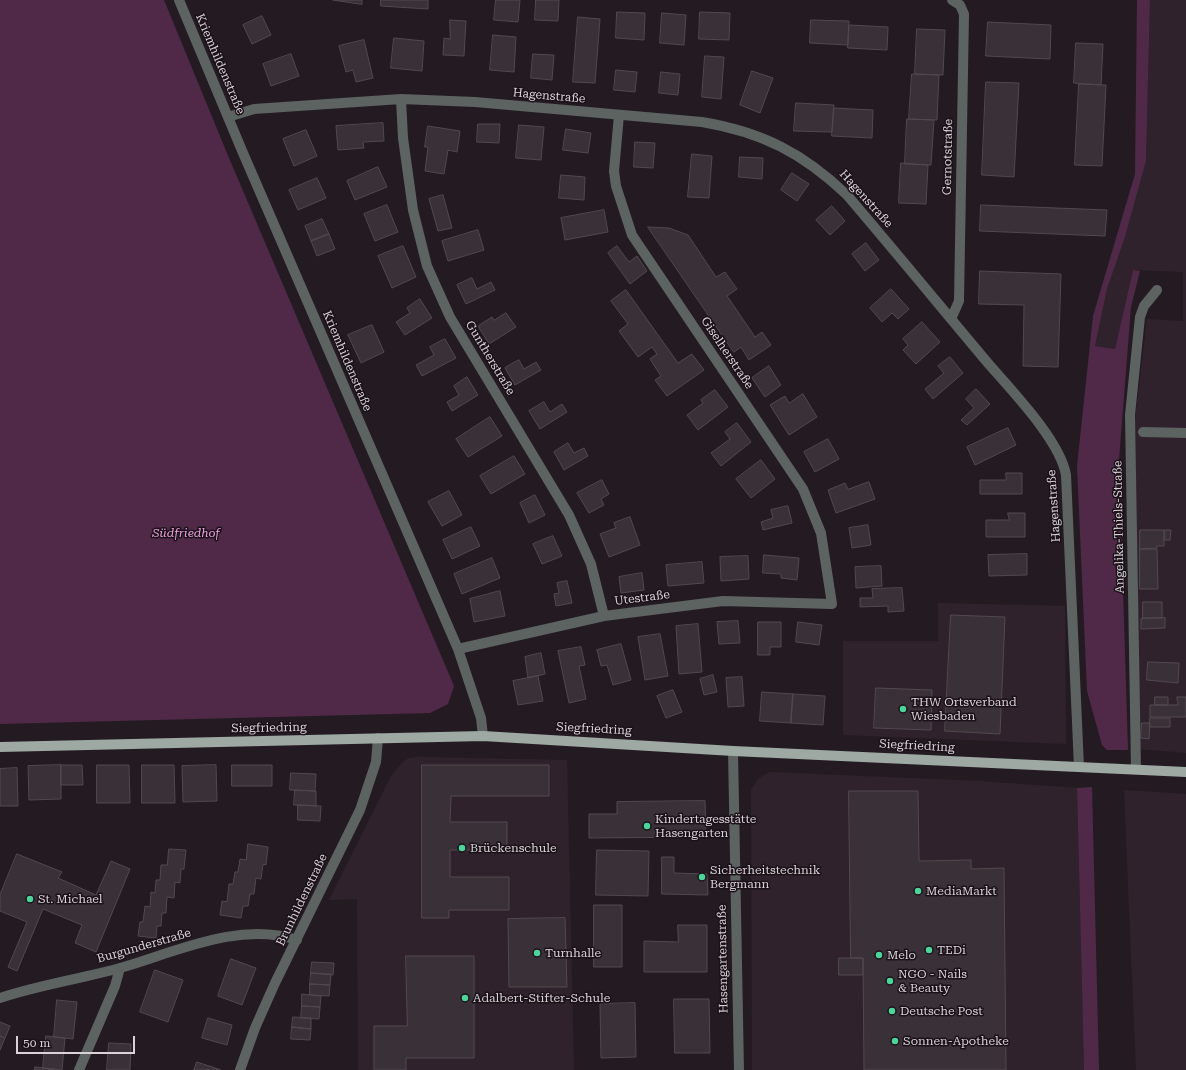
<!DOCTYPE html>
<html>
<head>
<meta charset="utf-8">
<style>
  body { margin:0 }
  #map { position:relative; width:1186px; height:1070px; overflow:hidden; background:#241b22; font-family:"Roboto Serif",serif }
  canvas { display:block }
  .scale { position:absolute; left:16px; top:1036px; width:119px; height:18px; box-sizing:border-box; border:2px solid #d9d2d7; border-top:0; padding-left:5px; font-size:12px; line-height:14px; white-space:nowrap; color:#d9d2d7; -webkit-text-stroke:3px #1b1219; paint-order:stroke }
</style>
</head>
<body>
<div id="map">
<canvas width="1186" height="1070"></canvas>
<div class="scale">50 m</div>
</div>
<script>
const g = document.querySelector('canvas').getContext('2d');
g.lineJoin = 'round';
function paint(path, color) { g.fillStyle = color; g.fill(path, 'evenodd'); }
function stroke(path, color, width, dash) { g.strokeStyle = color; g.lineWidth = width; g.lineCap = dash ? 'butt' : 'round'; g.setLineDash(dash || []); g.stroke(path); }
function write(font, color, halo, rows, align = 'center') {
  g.font = font + ' "Roboto Serif",serif'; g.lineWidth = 3; g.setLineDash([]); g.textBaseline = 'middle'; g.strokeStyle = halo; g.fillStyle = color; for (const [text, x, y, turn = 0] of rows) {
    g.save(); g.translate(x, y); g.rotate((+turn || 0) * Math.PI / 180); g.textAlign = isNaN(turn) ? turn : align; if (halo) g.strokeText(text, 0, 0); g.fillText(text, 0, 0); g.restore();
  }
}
paint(new Path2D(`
  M1150 0H1186V753L1140 749 1135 420 1147 319 1183 321V272L1133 270 1115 349 1095 346 1107 289 1125 237 1146 161Z
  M938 603 1065 606 1066 744 843 735V641H938Z
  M418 757 567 760 574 1070H358L357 899 329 900 391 776 404 761 409 758Z
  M769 772 980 781 1077 788 1084 1070H752L751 790 758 779Z
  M1124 790 1186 794V1070H1136Z`), '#30222d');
paint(new Path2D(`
  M0 0H164L229 158 454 686 448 704 430 713 0 724Z
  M1137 0H1150L1146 161 1125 237 1107 289 1095 346 1115 349 1133 270 1140 271 1131 307 1119 460 1128 750H1107L1102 745 1087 691 1077 466 1093 316 1135 174Z
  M1092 787 1099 1070H1084L1077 788Z`), '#502949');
const building = new Path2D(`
  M333 0H362V4Z
  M381 0H428V9L381 6Z
  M496 0H520L518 22 494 20Z
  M536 0H559L558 21 535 20Z
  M617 12 645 13 644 40 616 38Z
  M700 12 730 13 729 40 699 39Z
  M662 13 686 15 684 45 660 43Z
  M262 16 271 35 252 44 243 25Z
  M578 17 600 19 595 83 573 82Z
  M450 20 466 21 464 56 443 55 444 38 450 39Z
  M811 20 849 21 848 45 810 43Z
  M988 22 1051 25 1050 59 986 56Z
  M849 25 888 27 887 50 848 48Z
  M917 29 945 30 943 75 915 74Z
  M493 35 516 37 514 72 490 70Z
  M394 38 424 41 422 71 391 68Z
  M364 40 373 78 356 82 353 70 346 72 339 46Z
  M1076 43 1103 44 1101 85 1074 83Z
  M291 54 299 76 271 86 263 64Z
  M533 54 554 55 552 80 531 78Z
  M705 56 724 57 721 99 702 97Z
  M616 70 637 72 635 92 614 90Z
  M752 71 773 78 760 113 740 105Z
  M661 72 680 74 678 95 659 93Z
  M912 74 939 75 937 120 909 119Z
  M986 82 1019 83 1014 177 982 175Z
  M1079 84 1106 85 1102 166 1075 165Z
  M796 103 834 105 832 132 794 131Z
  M834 108 873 110 872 138 832 136Z
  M907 119 934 120 931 165 905 164Z
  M383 123 384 141 363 142 364 148 338 150 336 126Z
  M478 124H500L499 143 477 142Z
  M519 125 544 127 541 160 516 158Z
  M428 126 460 131 457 152 448 150 444 174 425 171 428 147H425Z
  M566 129 591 133 588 153 563 150Z
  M306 130 317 156 294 166 283 139Z
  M635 142 655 143 653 168 634 167Z
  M692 154 712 156 709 198 688 197Z
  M740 157 763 158 762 179 739 177Z
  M901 163 928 165 926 204 899 203Z
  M378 167 387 187 355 200 347 181Z
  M792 173 809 184 797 201 781 190Z
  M561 175 585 177 584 200 559 198Z
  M317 178 326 198 298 210 289 190Z
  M443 195 452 228 438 231 429 199Z
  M387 205 398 232 375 241 364 214Z
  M981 205 1107 210 1105 236 980 231Z
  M832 206 845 221 830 235 816 220Z
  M604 210 608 232 565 240 561 218Z
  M322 219 329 234 311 241 305 226Z
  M648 227 669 228 688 235 716 277 725 272 737 289 727 296 755 337 762 332 771 345 749 360 741 347 734 352Z
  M478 230 484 250 448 261 442 241Z
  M329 234 335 249 317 256 311 241Z
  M866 243 879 260 865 271 852 254Z
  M403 246 416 277 392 288 378 256Z
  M617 246 629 262 637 256 647 271 630 284 608 253Z
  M980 271 1061 274 1058 367 1023 366 1024 305 979 304Z
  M472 278 477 289 491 282 495 290 466 304 457 285Z
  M891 289 909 309 898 319 892 313 882 322 870 308Z
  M626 290 678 363 692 354 704 370 667 396 655 380 661 376 650 359 657 354 652 347 638 357 619 331 628 324 611 301Z
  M420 299 432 318 405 335 396 322 410 313 407 308Z
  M506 313 516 327 489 344 478 326 492 317 494 320Z
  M922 322 940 342 916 364 903 350 908 345 903 339Z
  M372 325 384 352 361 363 348 335Z
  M445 339 456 358 422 376 416 365 434 355 430 347Z
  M950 357 963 373 933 399 925 389 944 373 938 366Z
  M519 360 524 369 536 362 541 370 515 385 505 368Z
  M769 366 781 385 765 397 752 378Z
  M467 377 478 395 452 411 447 402 459 395 454 386Z
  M976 389 990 404 967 425 961 420 974 408 966 399Z
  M715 390 728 407 698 430 687 415 703 403 701 400Z
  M803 394 817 417 789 435 770 405 785 396 789 403Z
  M544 402 550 412 562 404 567 412 540 429 529 411Z
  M490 417 502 436 468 457 456 439Z
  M737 423 751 442 721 466 711 453 730 439 725 432Z
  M1008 428 1016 445 975 465 967 447Z
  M828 439 839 459 815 472 804 452Z
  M568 443 574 453 584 448 588 456 564 470 554 452Z
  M514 456 525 474 491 494 480 476Z
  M761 460 775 479 751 498 736 479Z
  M1006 473H1022V494H980V480H1006Z
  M602 480 609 494 601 499 604 505 589 513 577 493Z
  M869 482 875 499 836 513 828 490 845 483 848 489Z
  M449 491 462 515 442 526 428 502Z
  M535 495 545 515 529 523 520 503Z
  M788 506 792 523 763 530 761 522 773 518 771 510Z
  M1008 513H1025V537H986V520H1009Z
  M630 517 640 545 609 557 600 534 616 528 614 523Z
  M868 525 871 545 852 548 849 528Z
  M471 527 480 546 452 559 443 540Z
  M1140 530H1164V546H1157V548L1140 549Z
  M1165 530H1171L1170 540H1165Z
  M553 536 562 556 542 564 533 544Z
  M1140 549H1157L1158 589H1140Z
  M1027 554V575L989 576 988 555Z
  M764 555 799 558 797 580 781 578V574L763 573Z
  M748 556 749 579 721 581 720 557Z
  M492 558 500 578 462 594 454 574Z
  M702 562 704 583 668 586 666 565Z
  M881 566 882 586 856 588 855 567Z
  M642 573 644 590 621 593 619 577Z
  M567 581 572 603 556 606 554 594 559 593 557 583Z
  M902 588 904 611 888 612V606L860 607V598H873L872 589Z
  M500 591 505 616 474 622 470 599Z
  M1143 602H1162V618H1143Z
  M951 615 1005 617 1000 734 945 731Z
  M1165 618V628L1141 629V619Z
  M738 621 740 643 719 644 717 622Z
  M758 622H781V647H770V655H758Z
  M798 622 822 625 819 645 796 642Z
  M698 624 702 672 679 674 676 626Z
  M660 634 668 676 645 680 638 637Z
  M621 644 631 680 613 685 607 665 601 666 597 650Z
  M581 647 585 665 579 666 586 699 569 703 558 651Z
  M541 653 545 674 528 678 525 657Z
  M1148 662 1179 663 1178 683 1147 680Z
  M713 675 717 692 704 695 700 679Z
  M538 676 543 701 518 705 513 681Z
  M742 677 744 706 728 707 726 678Z
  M876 688 932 690 931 730 874 728Z
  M673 690 682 712 666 718 657 696Z
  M762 692 793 694 791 723 760 721Z
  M793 694 825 696 823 725 791 723Z
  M1155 697H1168V705H1155Z
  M1177 697H1186V717H1150V705H1178Z
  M1150 718H1170V727H1150Z
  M1142 723H1150L1149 739 1141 738Z
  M61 765H82L83 785H61Z
  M61 765V799L29 800 28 766Z
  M97 765H129L130 803H97Z
  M142 765H174L175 803H142Z
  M216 765 217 801 183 802 182 766Z
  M232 765H272V786H232Z
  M422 765H549V796H451L450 822H507V850H450V877H509V910H449V918H422Z
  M17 768 18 806H0V769Z
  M291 773 316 774 315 791 290 790Z
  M295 790 316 791V806L294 805Z
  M849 791H918L919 861 971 860V869L1004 868 1006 1070H864L863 958H851Z
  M705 801 706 837 589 838V814H617V802Z
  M298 805 321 806 320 821 298 820Z
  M248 844 268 847 266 865 263 864 261 879 256 878 254 894H250L248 906H243L241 918 220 915 222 901 227 902 229 884H233L235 872H238L240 859 246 860Z
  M169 849 186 850 184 869H181L180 883 175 882 174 898 167 897 166 913H162L161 926H157L156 938 138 936 140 922H143L145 906 150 907 151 892 155 893 156 880H160L161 865H167Z
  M597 850 649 851 648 896 596 895Z
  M17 854 62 872 58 878 96 895 111 861 130 869 96 952 75 943 82 925 43 909 17 971 8 967 27 922 0 911V895Z
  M662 857H674V873L707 874 708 895 662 894Z
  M594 905H622V967H594Z
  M565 918 567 987H509L508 919Z
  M678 925H707V972H644V941L678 942Z
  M406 956H474V1058H406V1070H374V1026H407Z
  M839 958H863V975H839Z
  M231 959 256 968 242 1005 218 996Z
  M312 962 334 963 333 975 311 973Z
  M155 970 183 980 168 1022 140 1012Z
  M311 973 331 974 330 985 310 984Z
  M310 984 330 985 329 996 310 995Z
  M302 994 321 996 320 1007 302 1006Z
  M674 999H709L710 1053H675Z
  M57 1000 77 1002 73 1039 54 1037Z
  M635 1003 636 1057 601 1058 600 1004Z
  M302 1006 320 1007 319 1019 301 1018Z
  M293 1017 311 1018V1029L292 1027Z
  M208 1018 232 1025 227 1045 202 1038Z
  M0 1022 10 1026 5 1038 0 1036Z
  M292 1027 311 1029 310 1040 291 1039Z
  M0 1036 5 1038 0 1050Z
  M46 1036 65 1038 62 1070 43 1068Z
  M109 1043 131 1044 130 1070H107Z
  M197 1062 221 1070H194Z
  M35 1067 54 1069V1070H35Z`);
paint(building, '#3a3038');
stroke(building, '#524850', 1);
stroke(new Path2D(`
  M179 0 243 153 458 649 481 718 483 736
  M401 99 403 138 413 210 427 266 450 317 569 515 591 564 604 616
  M228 117 254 109 401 99 475 102 702 122C762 132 803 153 847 195 894 250 940 306 987 362 1011 390 1060 440 1066 475L1079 767
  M951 319 959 301 964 14 960 5 952 0
  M1143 432 1186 433
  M458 649 604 616 723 601 832 604 821 533 803 489 632 235 616 186 614 171 619 115
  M733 751 739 1070
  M1136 769 1130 415 1140 317 1144 306 1157 290
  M0 998C39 985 80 979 120 968 176 952 239 921 297 940
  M79 1070 115 986 120 968
  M240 1070 255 1028 275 983 360 810 376 762 378 738`), '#5d6360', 10);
stroke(new Path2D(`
  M0 747 483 736 733 751 1186 772`), '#9da9a2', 10);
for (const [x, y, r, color] of [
  [903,709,4,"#4cd49b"],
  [647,826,4,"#4cd49b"],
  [462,848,4,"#4cd49b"],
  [702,877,4,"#4cd49b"],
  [918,891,4,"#4cd49b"],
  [30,899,4,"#4cd49b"],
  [929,950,4,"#4cd49b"],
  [537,953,4,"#4cd49b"],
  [879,955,4,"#4cd49b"],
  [890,981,4,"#4cd49b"],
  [465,998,4,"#4cd49b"],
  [892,1011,4,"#4cd49b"],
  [895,1041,4,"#4cd49b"]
]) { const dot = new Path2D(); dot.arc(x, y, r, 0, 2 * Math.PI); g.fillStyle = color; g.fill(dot); stroke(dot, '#1b1219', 1.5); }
write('12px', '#d9d2d7', '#1b1219', [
  ["Kriemhildenstraße",220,64,67],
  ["Hagenstraße",549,96,5],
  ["Gernotstraße",948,157,-89],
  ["Hagenstraße",866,199,48],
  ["Giselherstraße",727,353,56],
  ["Guntherstraße",490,358,59],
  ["Kriemhildenstraße",347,361,67],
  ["Hagenstraße",1054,506,-94],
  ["Angelika-Thiels-Straße",1119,527,-91],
  ["Utestraße",642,598,-7],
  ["Siegfriedring",269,728,-1],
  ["Siegfriedring",594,729,3],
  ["Siegfriedring",917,746,3],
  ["Brunhildenstraße",302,900,-64],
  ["Burgunderstraße",144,946,-16],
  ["Hasengartenstraße",723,959,-91]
]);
write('italic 12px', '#eea1df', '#1b1219', [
  ["Südfriedhof",186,533]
]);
write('12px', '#d9d2d7', '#1b1219', [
  ["THW Ortsverband",911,702],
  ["Wiesbaden",911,716],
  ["Kindertagesstätte",655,819],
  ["Hasengarten",655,833],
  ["Brückenschule",470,848],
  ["Sicherheitstechnik",710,870],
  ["Bergmann",710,884],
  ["MediaMarkt",926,891],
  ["St. Michael",38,899],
  ["TEDi",937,950],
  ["Turnhalle",545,953],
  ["Melo",887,955],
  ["NGO - Nails",898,974],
  ["& Beauty",898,988],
  ["Adalbert-Stifter-Schule",473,998],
  ["Deutsche Post",900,1011],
  ["Sonnen-Apotheke",903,1041]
], 'left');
</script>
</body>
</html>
